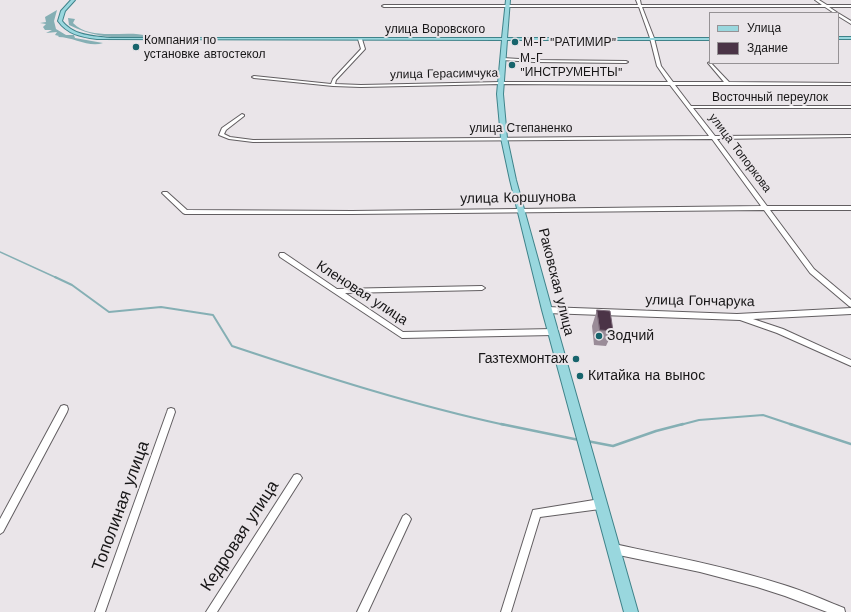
<!DOCTYPE html>
<html>
<head>
<meta charset="utf-8">
<style>
  body { margin:0 }
  #map { position:relative; width:851px; height:612px; overflow:hidden; background:#eae5e9; font-family:"Work Sans",sans-serif }
  canvas { display:block }
  .legend { position:absolute; left:709px; top:12px; width:130px; height:52px; box-sizing:border-box; background:#eae5e9; border:1px solid #969295; margin:0; padding:5px 7px; list-style:none; font-size:12px; color:#171617 }
  .legend li { display:flex; align-items:center; gap:8px; height:20px }
  .legend b { width:20px; border:1px solid #969295 }
</style>
</head>
<body>
<div id="map">
<canvas width="851" height="612"></canvas>
<ul class="legend">
<li><b style="height:5px;background:#99d7de"></b>Улица</li>
<li><b style="height:11px;background:#4b3447"></b>Здание</li>
</ul>
</div>
<script>
const g = document.querySelector('canvas').getContext('2d');
g.lineJoin = 'round';
function paint(path, color) { g.fillStyle = color; g.fill(path, 'evenodd'); }
function stroke(path, color, width, dash) { g.strokeStyle = color; g.lineWidth = width; g.lineCap = dash ? 'butt' : 'round'; g.setLineDash(dash || []); g.stroke(path); }
function write(font, color, halo, rows, align = 'center') {
  g.font = font + ' "Work Sans",sans-serif'; g.lineWidth = 4; g.setLineDash([]); g.textBaseline = 'middle'; g.strokeStyle = halo; g.fillStyle = color; for (const [text, x, y, turn = 0] of rows) {
    g.save(); g.translate(x, y); g.rotate((+turn || 0) * Math.PI / 180); g.textAlign = isNaN(turn) ? turn : align; if (halo) g.strokeText(text, 0, 0); g.fillText(text, 0, 0); g.restore();
  }
}
paint(new Path2D(`
  M57 10 54 21 56 29 66 35H74L75 38 103 43C89 48 74 37 58 37L59 36 55 35 57 32 46 33 52 30H45L43 27 46 24 40 23 46 22 45 17Z
  M68 18 75 19 73 23C92 42 126 29 148 36L145 38C118 39 93 37 69 25Z`), '#85afb4');
stroke(new Path2D(`
  M0 252 57 278`), '#85afb4', 1.5);
stroke(new Path2D(`
  M55 277 72 285 109 312 161 307 213 315 232 346C322 376 413 405 505 425
  M680 425 699 420 763 415 793 425`), '#85afb4', 2);
stroke(new Path2D(`
  M501 424 579 440
  M790 424 851 444
  M587 441 613 446 656 431 683 424`), '#85afb4', 2.5);
const minor = new Path2D(`
  M636 0H640L641 5H822L815 0H819L827 5H851V7H829L838 13H834L825 7H642L654 38 661 66 673 82H724L708 63 710 62 729 82 851 83V85H675L691 106H851V108H693L715 136 851 135V137L717 139 767 206H851V210H770L814 269 851 300V307L849 306 810 273 764 210 352 214H185L183 213 162 193 163 192H167L187 210 352 211 761 206 712 139 253 142 229 139 219 135 222 128 242 114 244 115V116L226 130 224 134 230 137 253 140 709 136 670 85 501 84 361 87 333 86 254 78 252 77 254 76 331 84 333 79 361 49 358 39 360 38 362 39 365 49 336 80 335 84 361 85 501 82H668L657 66 650 38 639 7H384L382 6 384 5H638Z
  M838 13 851 21V24L838 16Z
  M503 58 535 60 626 61 628 62 626 63 535 62 502 60V58Z
  M280 253H284L337 289 482 286 485 288 482 290 345 293 403 332 553 329 556 330 557 332 556 334 553 335 402 338 280 257 279 255Z
  M547 307 737 314 851 308V314L753 319 783 329 851 360V366L777 333 740 320 547 313 543 310Z
  M64 405 67 406 68 409 67 412 3 532 0 534V519L61 406Z
  M171 408 174 409 175 412 105 612H95L167 412 168 409Z
  M297 474 300 475 302 478 300 481 217 612H206L294 475Z
  M600 499 603 501 605 504 603 507 600 509 540 517 511 612H501L533 510Z
  M406 514 409 516 411 519 368 612H357L403 516Z
  M614 544C671 556 728 567 784 585 804 591 824 600 844 608L845 612H827L785 596 757 587 700 572 614 554 610 553 609 549 610 545Z`);
const major = new Path2D(`
  M71 0H75L65 11 62 21C74 36 93 36 110 38H502L506 0H510L507 38H710V40H507L503 94 507 138 516 180 552 310 638 612H624L542 310 510 180 501 138 497 94 502 40 97 39C81 37 67 34 58 21L61 11Z
  M838 37H851V39H838Z`);
stroke(minor, '#625e61', 2);
stroke(major, '#3f838a', 2);
paint(minor, '#fff');
paint(major, '#99d7de');
paint(new Path2D(`
  M597 310 613 331 606 346 594 345 592 326Z`), '#9a8c98');
const building = new Path2D(`
  M597 310 610 311 613 331 600 330Z`);
paint(building, '#4b3447');
stroke(building, '#7b6978', 1);
for (const [x, y, r, color] of [
  [515,42,4,"#17646c"],
  [136,47,4,"#17646c"],
  [512,65,4,"#17646c"],
  [599,336,4,"#17646c"],
  [576,359,4,"#17646c"],
  [580,376,4,"#17646c"]
]) { const dot = new Path2D(); dot.arc(x, y, r, 0, 2 * Math.PI); g.fillStyle = color; g.fill(dot); stroke(dot, '#eae5e9', 1.5); }
write('12px', '#171617', '#eae5e9', [
  ["улица Воровского",435,29],
  ["улица Герасимчука",444,74,-1],
  ["Восточный переулок",770,97],
  ["улица Степаненко",521,128],
  ["улица Топоркова",740,153,53]
]);
write('12px', '#171617', '#eae5e9', [
  ["Компания по",144,40],
  ["установке автостекол",144,54],
  ["М-Г \"РАТИМИР\"",523,42],
  ["М-Г",520,58],
  ["\"ИНСТРУМЕНТЫ\"",520,72]
], 'left');
write('14px', '#171617', '#eae5e9', [
  ["улица Коршунова",518,198,-1],
  ["Раковская улица",556,282,76],
  ["Кленовая улица",362,293,33],
  ["улица Гончарука",700,301,1]
]);
write('14px', '#171617', '#eae5e9', [
  ["Зодчий",607,336],
  ["Газтехмонтаж",568,359,"right"],
  ["Китайка на вынос",588,376]
], 'left');
write('17px', '#171617', '#eae5e9', [
  ["Тополиная улица",121,506,-70],
  ["Кедровая улица",240,536,-57]
]);
</script>
</body>
</html>
